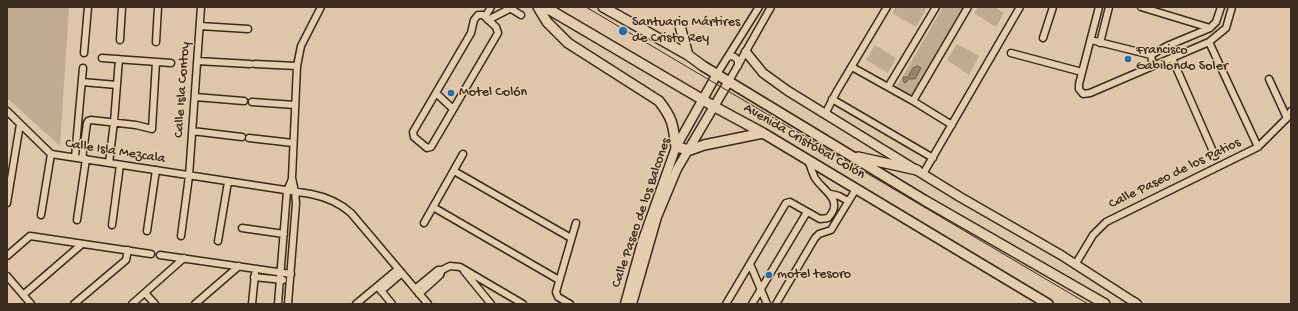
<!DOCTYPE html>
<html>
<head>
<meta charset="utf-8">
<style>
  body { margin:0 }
  #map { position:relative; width:1298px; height:311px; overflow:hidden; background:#dfc6a8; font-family:"Gochi Hand",sans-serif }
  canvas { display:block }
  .frame { position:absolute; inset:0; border:8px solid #3b2a1e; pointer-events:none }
</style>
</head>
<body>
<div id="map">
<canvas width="1298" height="311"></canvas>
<div class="frame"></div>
</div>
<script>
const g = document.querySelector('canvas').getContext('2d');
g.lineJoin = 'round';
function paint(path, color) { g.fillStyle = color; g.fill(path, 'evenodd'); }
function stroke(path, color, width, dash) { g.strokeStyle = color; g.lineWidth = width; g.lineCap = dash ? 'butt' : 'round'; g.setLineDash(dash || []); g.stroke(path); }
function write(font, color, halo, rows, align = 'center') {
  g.font = font + ' "Gochi Hand",sans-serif'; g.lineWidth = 3; g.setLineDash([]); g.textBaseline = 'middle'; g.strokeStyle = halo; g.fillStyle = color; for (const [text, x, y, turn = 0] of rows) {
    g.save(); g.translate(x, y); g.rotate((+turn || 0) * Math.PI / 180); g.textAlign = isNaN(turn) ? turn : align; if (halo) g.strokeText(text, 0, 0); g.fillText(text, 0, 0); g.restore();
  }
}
paint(new Path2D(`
  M7 7H69L60 146 7 98Z
  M896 7H927L916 27 892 13Z
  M943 7H963L913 94H911L897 86Z
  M978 7H995L1004 13 996 27 974 13Z
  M957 44 979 56 969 75 947 60Z
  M875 45 896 58 888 73 866 60Z`), '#c1aa8f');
const water = new Path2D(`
  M918 66 921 68 915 79H909L905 83 903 81V77H908L913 68Z`);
paint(water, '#98826c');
stroke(water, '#735f4d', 1);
const street = new Path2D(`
  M508 7 521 15
  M1099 7 1079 84V89L1083 94 1090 93 1209 42 1226 28 1232 7
  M1141 7 1210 28
  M478 15H483L496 27 498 33 431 147 427 148 414 137 413 132 471 33 474 20Z
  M485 17 491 7
  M488 20 513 7
  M200 26 248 29
  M1043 38 1053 7
  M120 40 122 7
  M1091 40 1151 55 1153 66
  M156 42 158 7
  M1209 42 1258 147
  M1100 43 1109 7
  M84 53 88 7
  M1011 53 1082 72
  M1151 55 1167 46 1210 28 1216 22 1221 7
  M102 58 171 63
  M727 58C732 55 735 56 738 61V66
  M1172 58 1215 156
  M197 61 250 64
  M255 64 297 66
  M852 67 913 101 952 125
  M717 74 759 7
  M1269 79 1287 118
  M729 81 771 7
  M82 82 117 85
  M888 87 936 7
  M436 93 453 109
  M195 97 244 101
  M832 99 933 158
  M913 101 968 7
  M252 102 295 105
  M7 111 51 154 311 194C326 197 340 203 351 213L428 304
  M825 114 837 91 887 7
  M192 131 242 137
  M249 138 293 143
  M75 157 83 68
  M82 159 87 123 88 121 91 120 136 125 152 129 156 62
  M109 163 114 122 119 59
  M454 171 571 238
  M923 174 1020 7
  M831 194 839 196 848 201
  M7 203 20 124
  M433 207 559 280
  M41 215 51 154
  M77 220 86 159
  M424 223 463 154
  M112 225 120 165
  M242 228 284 234
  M147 231 156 170
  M181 236 189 176 201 7
  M218 241 228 182
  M160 255 291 274
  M7 256 30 236 151 254
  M750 264 767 304
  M1075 265 1093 235 1106 222 1258 147 1287 118 1291 111
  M464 271 491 304
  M7 276 31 304
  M254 277 283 280
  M379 288 392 304
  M415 289 438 270H442L450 266 460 267 523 304
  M381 291 402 273
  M145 293 155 304
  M419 294 440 275 442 270
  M23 295 82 244
  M74 304 126 260 128 250
  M132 304 184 258
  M195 304 239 266
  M252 304 255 274
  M278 304 287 191 292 179
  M288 304 296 203 295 192 292 178 297 66 301 46 321 7
  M356 304 398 269
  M570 304 558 297 556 292 576 223
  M726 304 786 203 790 202 820 219 828 218C845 200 823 191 815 178 812 172 810 165 808 160
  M752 304 807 212
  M776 304 815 238 819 234 831 230 856 189`);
const secondary = new Path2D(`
  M746 52 763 73 788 91 960 197 1061 255 1137 304
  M625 304 642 242 676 147 717 74
  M632 304 657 217 677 169 729 81`);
const primary = new Path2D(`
  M538 7 547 22 568 43 659 101C673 119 673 125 676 147L690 150 704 145 763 133
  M545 7 715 107 763 133 1048 304
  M603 7 688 55 703 66 924 200 1105 304
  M680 26 688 55
  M858 157 917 170
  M1133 302 1136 304`);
stroke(street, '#3b2a1e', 9);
stroke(secondary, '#3b2a1e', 11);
stroke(primary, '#3b2a1e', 12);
stroke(street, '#e6cdae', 6);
stroke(secondary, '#e6cdae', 8);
stroke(primary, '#e6cdae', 9);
stroke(new Path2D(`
  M586 7 1088 304`), '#3b2a1e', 1);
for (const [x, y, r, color] of [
  [623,31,5,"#1f6fb2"],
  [1128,59,4,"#1f6fb2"],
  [451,93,4,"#1f6fb2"],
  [769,275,4,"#1f6fb2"]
]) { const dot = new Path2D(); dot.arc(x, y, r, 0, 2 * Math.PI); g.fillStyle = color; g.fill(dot); stroke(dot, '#e6cdae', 1.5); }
write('14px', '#3b2a1e', '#e6cdae', [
  ["Santuario Mártires",632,23],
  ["de Cristo Rey",632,39],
  ["Francisco",1136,51],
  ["Gabilondo Soler",1136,67],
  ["Motel Colón",459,93],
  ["motel tesoro",777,275]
], 'left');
write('14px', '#3b2a1e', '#e6cdae', [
  ["Calle Isla Contoy",183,90,-86],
  ["Avenida Cristóbal Colón",804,142,30],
  ["Calle Isla Mezcala",115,152,9],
  ["Calle Paseo de los Patios",1175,174,-26],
  ["Calle Paseo de los Balcones",642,213,-71]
]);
</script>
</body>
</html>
